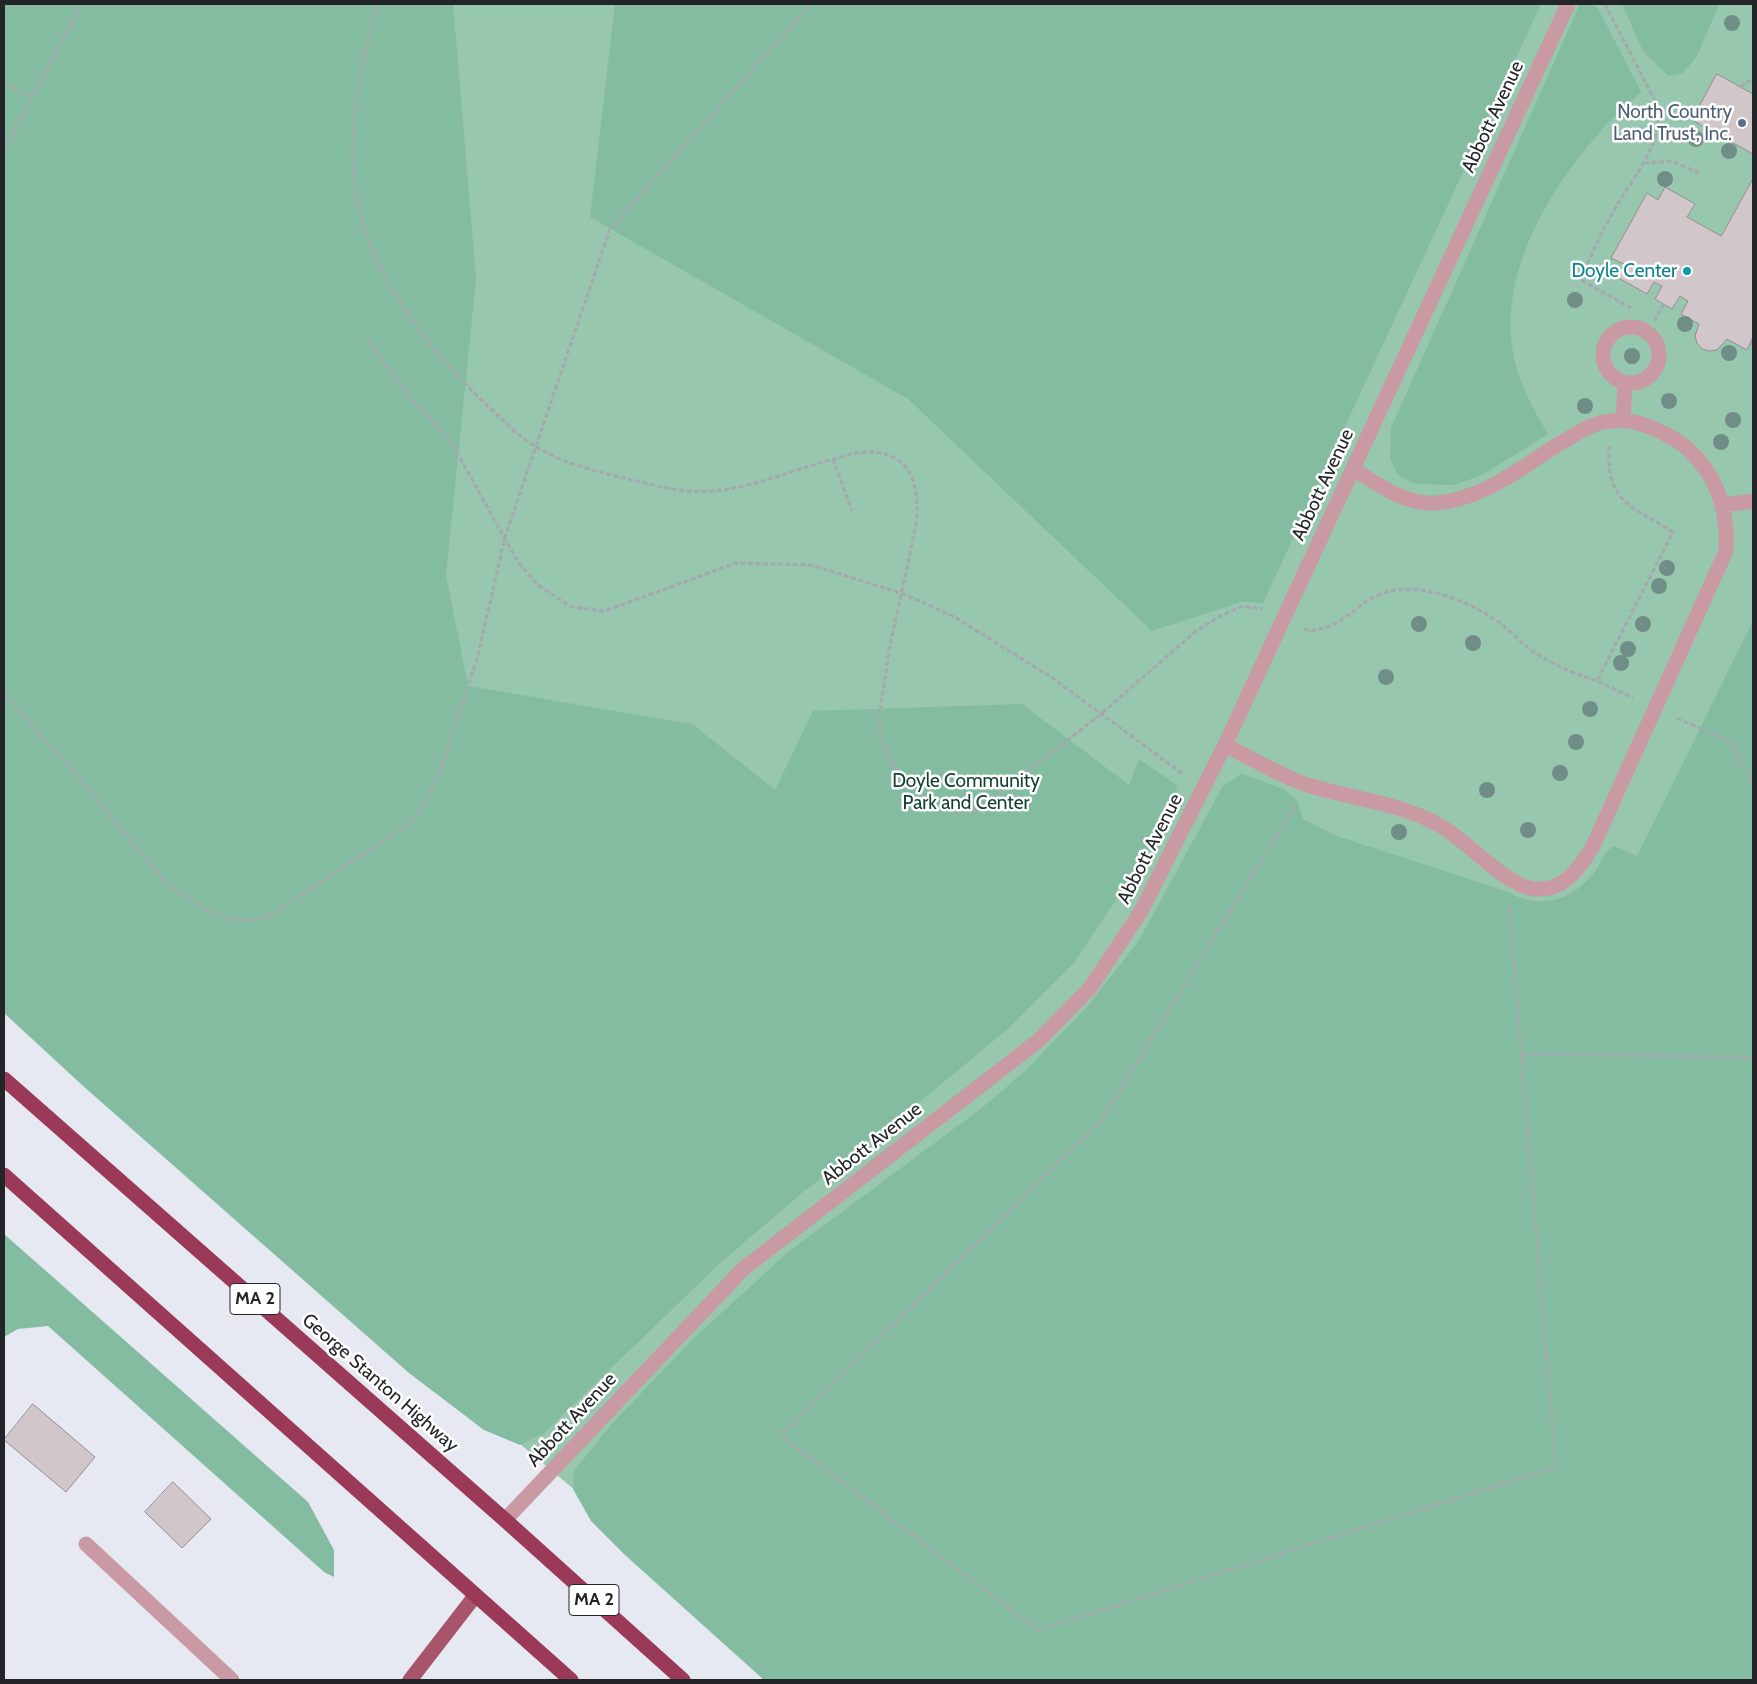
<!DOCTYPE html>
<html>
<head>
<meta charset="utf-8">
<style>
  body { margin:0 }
  #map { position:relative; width:1757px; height:1684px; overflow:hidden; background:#e6e9f2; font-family:Cabin,sans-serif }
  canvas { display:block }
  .frame { position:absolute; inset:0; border:5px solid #242528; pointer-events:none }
</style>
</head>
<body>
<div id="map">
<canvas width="1757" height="1684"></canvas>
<div class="frame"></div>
</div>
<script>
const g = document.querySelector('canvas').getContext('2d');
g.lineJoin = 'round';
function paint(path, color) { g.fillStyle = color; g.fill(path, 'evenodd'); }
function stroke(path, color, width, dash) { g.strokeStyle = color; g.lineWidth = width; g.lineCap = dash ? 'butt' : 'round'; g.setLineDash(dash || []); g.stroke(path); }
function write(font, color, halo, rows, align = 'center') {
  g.font = font + ' Cabin,sans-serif'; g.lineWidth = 5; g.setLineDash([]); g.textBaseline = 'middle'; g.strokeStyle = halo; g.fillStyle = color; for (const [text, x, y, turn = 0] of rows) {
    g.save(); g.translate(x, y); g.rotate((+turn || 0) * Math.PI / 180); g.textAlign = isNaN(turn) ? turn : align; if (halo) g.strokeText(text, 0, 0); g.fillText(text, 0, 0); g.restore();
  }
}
paint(new Path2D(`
  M4 4H1753V1680L632 1538 458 1392Z`), '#97c7af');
paint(new Path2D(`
  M4 4H453L476 279 446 575 468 686 692 724 775 790 813 711 1022 704 1129 785 1139 759 1178 786 1144 858 1074 963 1010 1027 927 1096 802 1193 719 1264 544 1433 520 1445 484 1430 409 1373 82 1085 4 1013Z
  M615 4H1541L1263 603 1241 602 1152 631 908 399 590 217Z
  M1580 4H1591L1598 8 1641 92C1628 105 1612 118 1600 132 1543 196 1490 288 1519 376 1526 397 1537 415 1548 434L1482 475 1454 485 1418 484 1403 479 1396 472 1390 458 1391 428Z
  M1622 4H1719L1697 56 1683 73 1669 76 1644 53Z
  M1753 621V1680H764L625 1555 591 1521 573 1489 574 1471 611 1425 691 1341 787 1253 987 1104 1025 1071 1086 1008 1138 942 1223 786 1242 774 1284 789 1298 802 1303 819 1334 835 1508 892C1539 910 1572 901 1594 873 1602 863 1603 852 1614 846L1637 856Z
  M4 1234 308 1502 334 1550V1577L324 1572 48 1326 18 1329 4 1337Z`), '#83bca1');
const building = new Path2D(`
  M1717 74 1753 94V154L1692 120Z
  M1753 179V337L1747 350 1727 339 1717 350 1709 351 1702 349 1697 343 1695 336 1699 324 1681 314 1688 301 1680 296 1672 309 1655 299 1662 286 1654 282 1647 294 1617 277 1624 264 1611 258 1647 193 1658 200 1665 187 1695 204 1687 217 1721 236Z
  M33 1404 95 1457 66 1492 4 1440Z
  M173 1482 211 1519 182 1548 145 1512Z`);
paint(building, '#d1c7ca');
stroke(building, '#978d90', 1);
stroke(new Path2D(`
  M378 4C360 67 345 136 358 202 374 283 431 352 490 408 505 422 520 438 538 448 569 466 603 473 637 481 654 485 671 490 689 491 734 495 781 474 823 462 841 457 862 449 880 453 915 460 918 490 917 520L889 651 879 719 881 738 892 762 913 789 935 805 952 812 972 811 1003 790 1101 714 1196 631 1222 615 1243 606 1262 609
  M1605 4 1656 103C1666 145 1630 179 1612 214 1600 235 1590 257 1581 280L1631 308
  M4 84 31 96
  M1741 87 1748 81 1753 82
  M4 150 82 4
  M1644 163 1671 161 1700 173
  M1654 321 1664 304
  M368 340 408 395 451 442 518 562 538 585 571 607 605 611 736 563 811 565 901 593 953 616 1051 677 1183 774
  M1750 343 1753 344
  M1609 446C1606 503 1630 505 1673 532L1597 681 1633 698
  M833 459 852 511
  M1304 629 1311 631C1319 629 1329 627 1336 623 1354 613 1369 595 1391 591 1428 584 1471 602 1501 624 1512 632 1521 643 1532 651 1553 665 1573 673 1597 681
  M4 695 75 773 166 883 203 908 228 919 251 921 271 915 403 828 417 815 430 793 440 771 477 659 505 537 610 229 811 4
  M1677 718 1731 742 1753 785
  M1295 806 1101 1121 780 1435 1038 1630 1556 1467 1509 906
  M1520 1054 1753 1057`), '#a6a8af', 3, [5, 2.5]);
stroke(new Path2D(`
  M1603 355a28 28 0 1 1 56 0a28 28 0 1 1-56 0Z
  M1623 421 1625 382
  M1723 505 1753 501
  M1225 745C1253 759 1282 777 1311 786 1353 799 1400 803 1439 825 1467 840 1507 888 1536 889 1565 891 1580 867 1593 846L1726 551C1728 512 1719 479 1690 451 1681 442 1671 437 1659 431 1645 424 1627 419 1611 421 1595 422 1580 431 1566 440 1524 464 1487 499 1435 503 1404 505 1378 484 1353 469
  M505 1520 743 1269 1038 1041 1090 988 1140 913 1225 745 1568 4
  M86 1544 232 1680`), '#ca9aa4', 15);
stroke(new Path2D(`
  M410 1680 475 1596`), '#a8556c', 15);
stroke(new Path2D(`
  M4 1079 505 1520 683 1680
  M4 1175 571 1680`), '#9a3958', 15);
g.fillStyle = '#718d87';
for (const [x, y] of [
  [1732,23],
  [1696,139],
  [1729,151],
  [1665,179],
  [1575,300],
  [1685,324],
  [1729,353],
  [1632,356],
  [1669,401],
  [1585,406],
  [1733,420],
  [1721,442],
  [1667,568],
  [1659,586],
  [1419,624],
  [1643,624],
  [1473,643],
  [1628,649],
  [1621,663],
  [1386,677],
  [1590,709],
  [1576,742],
  [1560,773],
  [1487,790],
  [1528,830],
  [1399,832]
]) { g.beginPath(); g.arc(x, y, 8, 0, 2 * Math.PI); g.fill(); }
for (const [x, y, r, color] of [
  [1742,123,5,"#5c6f8a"],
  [1687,271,5,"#0f9aa8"]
]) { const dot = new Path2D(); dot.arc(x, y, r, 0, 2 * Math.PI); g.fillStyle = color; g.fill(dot); stroke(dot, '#fff', 2); }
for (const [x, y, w] of [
  [255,1299,50],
  [594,1600,50]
]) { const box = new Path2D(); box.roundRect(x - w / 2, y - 15.5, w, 31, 4); g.fillStyle = '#fff'; g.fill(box); stroke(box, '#242528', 1); }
write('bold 18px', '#242528', null, [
  ["MA 2",255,1299],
  ["MA 2",594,1600]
]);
write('19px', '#4e5e75', '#fff', [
  ["North Country",1732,112],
  ["Land Trust, Inc.",1732,134]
], 'right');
write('19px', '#242528', '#fff', [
  ["Abbott Avenue",1493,117,-65],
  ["Abbott Avenue",1323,485,-65],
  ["Abbott Avenue",1150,849,-63],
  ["Abbott Avenue",872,1144,-38],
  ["George Stanton Highway",380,1383,41],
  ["Abbott Avenue",572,1420,-47]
]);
write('19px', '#0d838f', '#fff', [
  ["Doyle Center",1677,271]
], 'right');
write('19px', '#12422f', '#fff', [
  ["Doyle Community",966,781],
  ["Park and Center",966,803]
]);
</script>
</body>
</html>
